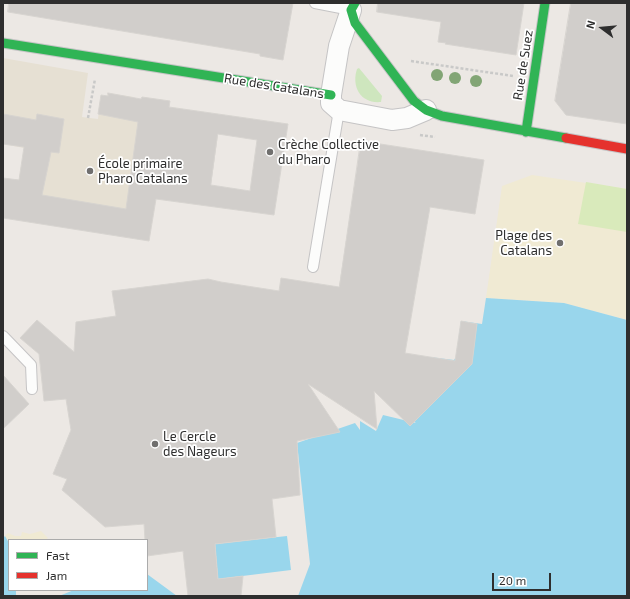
<!DOCTYPE html>
<html>
<head>
<meta charset="utf-8">
<style>
  body { margin:0 }
  #map { position:relative; width:630px; height:599px; overflow:hidden; background:#ece8e4; font-family:"Exo 2",sans-serif }
  canvas { display:block }
  .frame { position:absolute; inset:0; border:4px solid #2e2e2e; pointer-events:none }
  .legend { position:absolute; left:8px; top:539px; width:140px; height:52px; box-sizing:border-box; background:#fff; border:1px solid #ababab; margin:0; padding:5px 7px; list-style:none; font-size:12px; color:#2e2e2e }
  .legend li { display:flex; align-items:center; gap:8px; height:20px }
  .legend b { width:20px; border:1px solid #ababab }
  .north { position:absolute; left:582px; top:8px; width:40px; height:40px; -webkit-text-stroke:3px #fff; paint-order:stroke; rotate:286deg; font-size:11px; font-weight:700; line-height:16px; text-align:center; color:#2e2e2e }
  .north::after { content:''; display:block; margin:auto; width:14px; height:18px; background:#2e2e2e; clip-path:polygon(50% 0,100% 100%,50% 72%,0 100%) }
  .scale { position:absolute; left:492px; top:573px; width:59px; height:18px; box-sizing:border-box; border:2px solid #2e2e2e; border-top:0; padding-left:5px; font-size:12px; line-height:14px; white-space:nowrap; color:#2e2e2e; -webkit-text-stroke:3px #fff; paint-order:stroke }
</style>
</head>
<body>
<div id="map">
<canvas width="630" height="599"></canvas>
<div class="frame"></div>
<ul class="legend">
<li><b style="height:5px;background:#30b455"></b>Fast</li>
<li><b style="height:5px;background:#e5322d"></b>Jam</li>
</ul>
<div class="north">N</div>
<div class="scale">20 m</div>
</div>
<script>
const g = document.querySelector('canvas').getContext('2d');
g.lineJoin = 'round';
function paint(path, color) { g.fillStyle = color; g.fill(path, 'evenodd'); }
function stroke(path, color, width, dash) { g.strokeStyle = color; g.lineWidth = width; g.lineCap = dash ? 'butt' : 'round'; g.setLineDash(dash || []); g.stroke(path); }
function write(font, color, halo, rows, align = 'center') {
  g.font = font + ' "Exo 2",sans-serif'; g.lineWidth = 3.5; g.setLineDash([]); g.textBaseline = 'middle'; g.strokeStyle = halo; g.fillStyle = color; for (const [text, x, y, turn = 0] of rows) {
    g.save(); g.translate(x, y); g.rotate((+turn || 0) * Math.PI / 180); g.textAlign = isNaN(turn) ? turn : align; if (halo) g.strokeText(text, 0, 0); g.fillText(text, 0, 0); g.restore();
  }
}
paint(new Path2D(`
  M3 58 88 73 82 117 98 119 101 95 107 96 108 93 133 97 131 109 138 121 142 97 170 101 149 241 17 191 24 148 3 144Z`), '#e6e0d3');
paint(new Path2D(`
  M359 68 382 96 381 102C361 104 351 87 357 69Z`), '#cee6be');
paint(new Path2D(`
  M532 175 627 189V320L564 303 486 298 502 186Z
  M41 531 48 538 45 540H9V543L5 536 8 533 15 536H21L22 532 30 534Z`), '#f0ead3');
paint(new Path2D(`
  M586 182 627 189V232L578 224Z`), '#d9eabb');
paint(new Path2D(`
  M486 298 564 303 627 320V596H298L310 564 297 443 355 423 360 430V421L376 431 383 415 416 423 408 417 429 372 430 357 454 360 456 357 461 321 482 324Z
  M5 536 9 543V590H16V596H3V538Z
  M287 536 291 570 218 579 215 544Z
  M147 574 177 596H59L74 590H147Z`), '#99d6ec');
const building = new Path2D(`
  M9 3H293L283 60 260 56V54L8 12Z
  M378 3H524L516 55 445 44 446 43 438 42 441 22 377 12Z
  M571 3H627V124L566 115 555 101Z
  M108 93 141 99 142 97 170 101 169 107 288 124 274 215 156 199 149 241 3 218V178L19 180 24 147 3 144V114L36 120 37 114 64 119 59 153 51 152 42 195 126 209 138 122 98 114 101 95 108 96ZM218 134 257 140 250 191 211 185Z
  M361 141 484 160 475 214 430 207 405 353 455 361 461 321 477 324 472 364 410 426 374 391 377 429 308 384 340 432 297 441 300 495 272 499 276 537 215 544 218 579 243 576 241 596H188L183 551 147 556V540H145L144 524 105 527 62 490 67 479 53 474 71 430 66 399 44 401 39 354 20 338 37 320 74 352 76 322 116 316 112 291 208 279 221 282 279 291 281 278 339 287Z
  M3 375 29 404 3 429Z`);
paint(building, '#d1cecb');
stroke(building, '#d7d4d0', 1);
const lane = new Path2D(`
  M315 3 351 10
  M313 267 339 110
  M3 336 31 365 32 389`);
const street = new Path2D(`
  M351 10 339 46 331 95V103L339 110 392 120 407 118 426 110`);
const fast = new Path2D(`
  M355 3 351 10 355 23 414 101 426 110 442 116 566 138
  M3 43 331 95
  M526 132 545 3`);
const jam = new Path2D(`
  M566 138 627 149`);
stroke(lane, '#c5c4c5', 12);
stroke(street, '#c5c4c5', 22);
stroke(fast, '#c5c4c5', 11);
stroke(jam, '#c5c4c5', 11);
stroke(new Path2D(`
  M411 61 513 76
  M88 118 95 79
  M420 135 435 137`), '#c9c9c8', 2.5, [3, 2]);
stroke(lane, '#fcfcfb', 10);
stroke(street, '#fcfcfb', 20);
stroke(fast, '#30b455', 9);
stroke(jam, '#e5322d', 9);
g.fillStyle = '#82a575';
for (const [x, y] of [
  [437,75],
  [455,78],
  [476,81]
]) { g.beginPath(); g.arc(x, y, 6, 0, 2 * Math.PI); g.fill(); }
for (const [x, y, r, color] of [
  [270,152,4,"#706f6e"],
  [90,171,4,"#706f6e"],
  [560,243,4,"#706f6e"],
  [155,444,4,"#706f6e"]
]) { const dot = new Path2D(); dot.arc(x, y, r, 0, 2 * Math.PI); g.fillStyle = color; g.fill(dot); stroke(dot, '#fff', 1.5); }
write('13px', '#2e2e2e', '#fff', [
  ["Rue de Suez",523,65,-81],
  ["Rue des Catalans",274,86,9]
]);
write('13px', '#2e2e2e', '#fff', [
  ["Crèche Collective",278,145],
  ["du Pharo",278,160],
  ["École primaire",98,164],
  ["Pharo Catalans",98,179],
  ["Plage des",552,236,"right"],
  ["Catalans",552,251,"right"],
  ["Le Cercle",163,437],
  ["des Nageurs",163,452]
], 'left');
</script>
</body>
</html>
